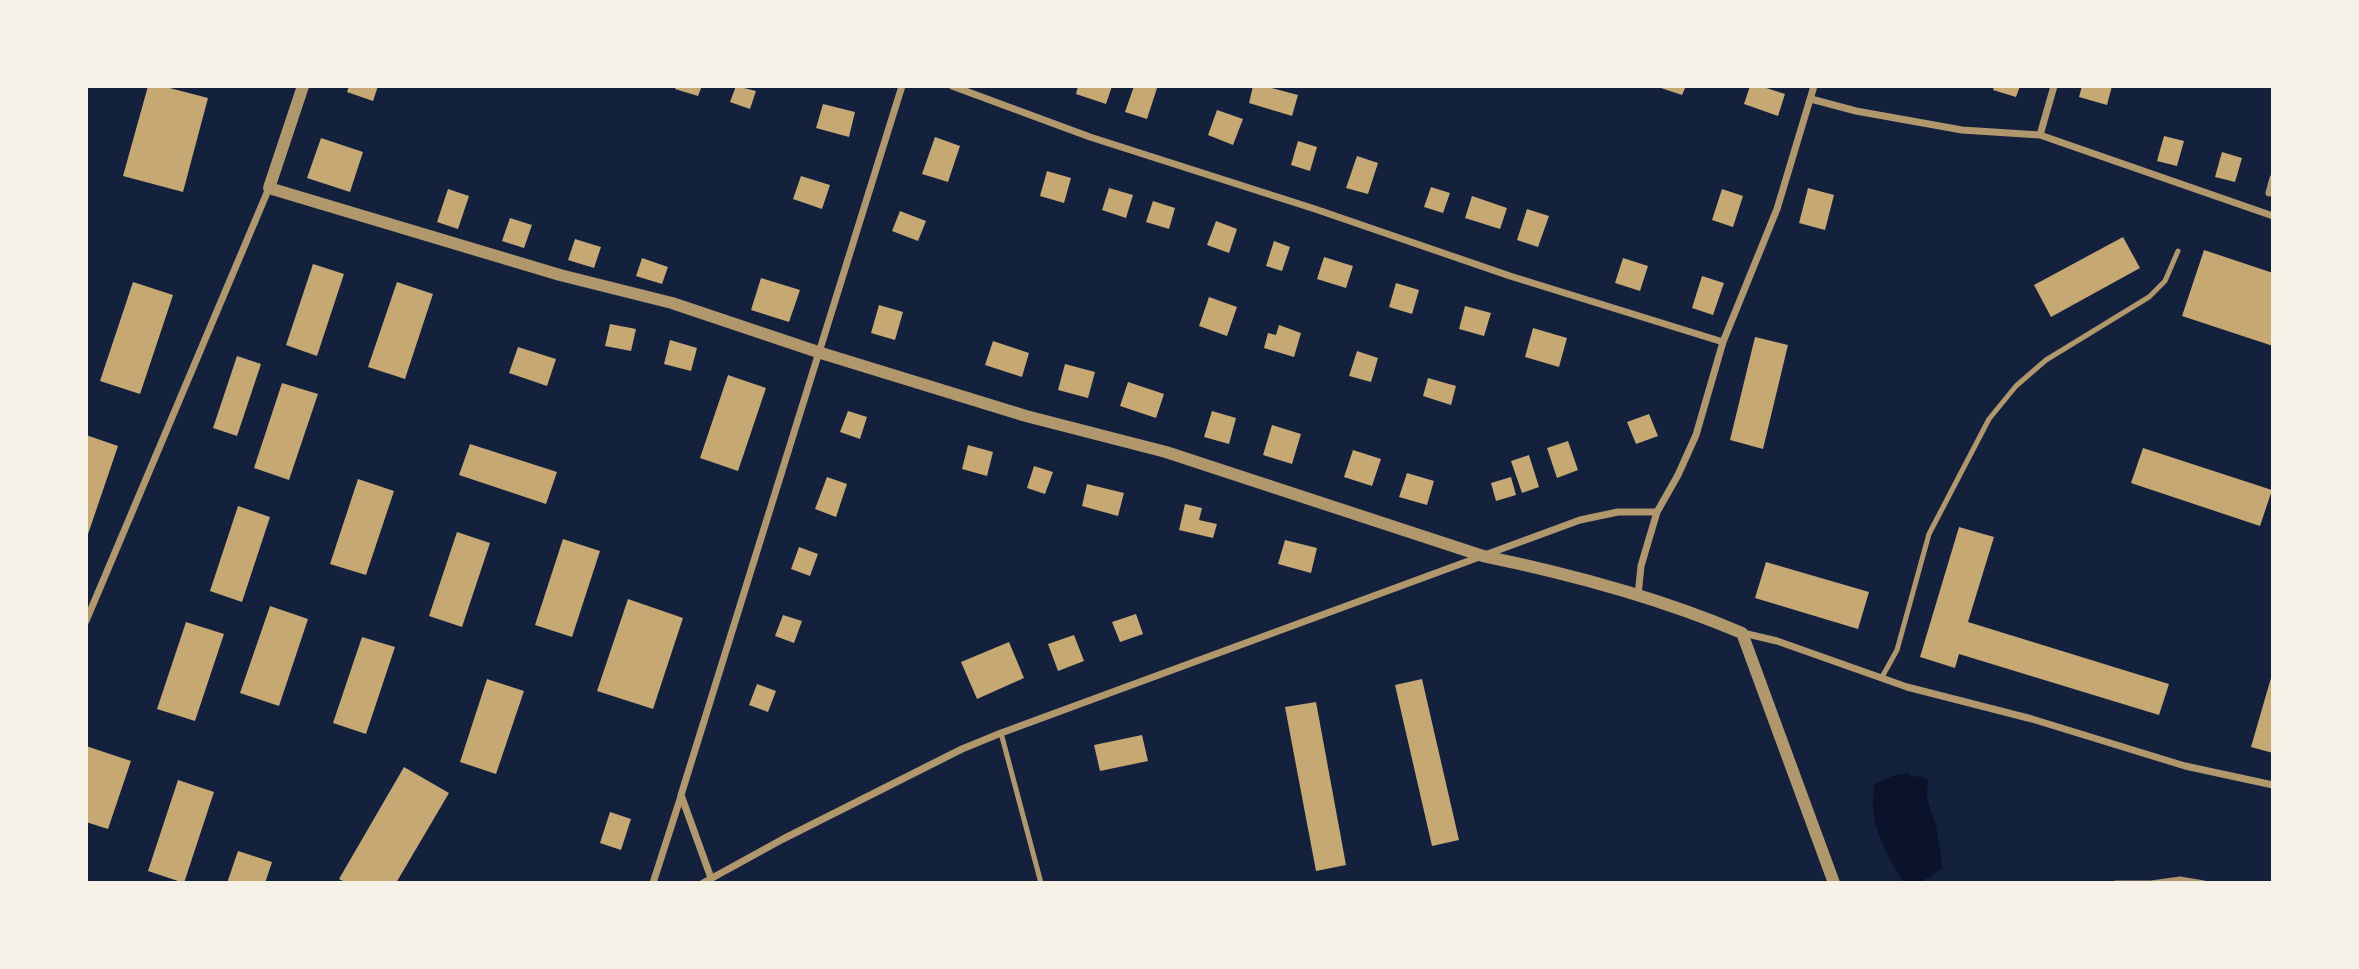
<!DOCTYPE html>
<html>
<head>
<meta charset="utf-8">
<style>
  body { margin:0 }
  #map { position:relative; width:2359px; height:969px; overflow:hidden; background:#14213d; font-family:Georgia,serif }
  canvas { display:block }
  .frame { position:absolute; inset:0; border:88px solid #f6f1e7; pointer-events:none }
</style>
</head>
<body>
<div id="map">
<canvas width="2359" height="969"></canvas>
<div class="frame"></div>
</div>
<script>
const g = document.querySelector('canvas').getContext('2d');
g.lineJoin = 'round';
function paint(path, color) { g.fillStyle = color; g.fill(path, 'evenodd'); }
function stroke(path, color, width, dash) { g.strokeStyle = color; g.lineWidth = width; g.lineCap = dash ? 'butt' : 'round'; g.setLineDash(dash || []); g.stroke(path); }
paint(new Path2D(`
  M1908 773 1912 777 1920 776 1928 780 1927 798 1936 826 1943 868 1923 881 1904 883C1886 854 1866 820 1875 783L1895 775Z`), '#0b132b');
paint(new Path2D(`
  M148 86H162L208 98 183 192 123 176Z
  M349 86H378L373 101 347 92Z
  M676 86H702L698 96 675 89Z
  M736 86 756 91 750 109 730 102Z
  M1078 86H1112L1106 104 1076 94Z
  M1134 86 1157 88 1147 119 1125 112Z
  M1253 86H1264L1298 95 1292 116 1249 103Z
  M1662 86H1686L1682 95 1661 88Z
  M1750 86H1760L1785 94 1778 116 1744 104Z
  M1994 86H2020L2016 97 1993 90Z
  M2082 86H2112L2107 105 2079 97Z
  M823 104 855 112 849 137 816 128Z
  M1217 110 1243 119 1233 145 1208 135Z
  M2164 136 2184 141 2177 166 2157 161Z
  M935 137 960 146 948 182 922 174Z
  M321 138 363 152 350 192 307 178Z
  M1298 141 1317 147 1310 171 1291 165Z
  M2222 152 2242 158 2235 182 2215 177Z
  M1357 156 1378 163 1368 194 1346 188Z
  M1047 171 1071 178 1064 203 1040 196Z
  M801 176 830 185 822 209 793 199Z
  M1431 187 1450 193 1443 213 1424 207Z
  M1109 188 1133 195 1126 218 1102 210Z
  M1808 188 1834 195 1825 230 1799 223Z
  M448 189 469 196 458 229 437 222Z
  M1722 189 1743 196 1733 227 1712 220Z
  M1472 196 1507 208 1500 229 1465 218Z
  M1153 201 1175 208 1169 229 1146 222Z
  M1527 209 1549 216 1538 247 1517 240Z
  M900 211 926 221 918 241 892 231Z
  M510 218 532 225 524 248 502 241Z
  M1216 221 1237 229 1229 253 1207 245Z
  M2123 237 2140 268 2051 317 2034 285Z
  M575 239 601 247 594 268 568 260Z
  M1274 241 1290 247 1282 271 1266 266Z
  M2204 250 2273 273V346L2182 316Z
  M1324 257 1353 266 1346 288 1317 279Z
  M642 258 668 267 662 284 636 276Z
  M1623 258 1648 266 1640 291 1615 283Z
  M313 264 344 274 317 356 286 345Z
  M1702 276 1724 283 1713 315 1692 308Z
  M761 278 800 290 789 322 751 310Z
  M133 282 173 295 140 394 100 381Z
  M397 282 433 294 405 379 368 367Z
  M1396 283 1419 290 1412 314 1389 307Z
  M1209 297 1237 307 1227 336 1199 326Z
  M879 305 903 312 895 340 871 333Z
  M1465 306 1491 313 1484 336 1459 329Z
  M610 324 636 329 631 351 605 346Z
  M1279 325 1301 333 1294 357 1264 348 1268 333 1276 335Z
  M1533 328 1567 338 1559 367 1525 357Z
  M1755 337 1788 345 1763 449 1730 440Z
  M670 340 697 348 691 371 664 364Z
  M993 341 1029 353 1022 377 985 365Z
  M518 347 556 359 547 386 509 373Z
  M1357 351 1378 358 1371 382 1349 376Z
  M237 356 261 364 237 436 213 428Z
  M1065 364 1095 372 1088 398 1058 390Z
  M728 375 766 388 738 471 700 458Z
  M1428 378 1456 386 1451 405 1423 396Z
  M1128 382 1164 394 1156 418 1120 406Z
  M282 383 318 394 289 480 254 468Z
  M848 411 867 417 860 439 840 432Z
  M1212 411 1236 418 1229 444 1204 437Z
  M1649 414 1658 436 1636 444 1627 422Z
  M1272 425 1301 434 1292 464 1263 455Z
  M86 435 118 446 86 540Z
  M1568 441 1578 470 1557 478 1547 448Z
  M470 444 557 472 546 504 459 475Z
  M968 445 993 452 987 476 962 469Z
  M2143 448 2272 490 2260 526 2131 483Z
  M1353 450 1381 459 1372 486 1344 477Z
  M1529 455 1539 487 1522 493 1511 461Z
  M1034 466 1053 472 1045 494 1027 488Z
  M1407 473 1434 481 1427 505 1399 497Z
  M827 477 847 484 836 517 815 509Z
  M1511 477 1516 495 1496 501 1491 483Z
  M358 479 394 491 366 575 330 564Z
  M1087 484 1124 493 1118 516 1082 506Z
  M1185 504 1202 508 1199 520 1217 524 1213 538 1179 530Z
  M238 506 270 517 242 602 210 591Z
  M1959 527 1994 537 1968 622 2169 684 2159 715 1959 654 1955 668 1920 657Z
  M457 532 490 543 462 627 429 616Z
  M563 539 600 551 572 637 535 625Z
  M1285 540 1317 548 1311 573 1278 564Z
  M799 547 818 554 810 576 791 569Z
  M1766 562 1869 592 1858 629 1755 598Z
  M628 599 683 618 653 709 597 691Z
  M270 606 308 619 279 706 240 693Z
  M1136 614 1143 634 1120 642 1112 622Z
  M783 615 802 621 794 643 775 636Z
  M186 622 224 634 195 721 157 709Z
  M1074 635 1084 661 1058 671 1048 644Z
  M362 637 395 647 366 734 333 723Z
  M1009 642 1024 678 977 699 961 662Z
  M2273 671V753L2251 747Z
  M487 679 524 691 496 774 460 762Z
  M1422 679 1459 840 1432 846 1395 685Z
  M757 684 776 691 768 712 749 705Z
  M1316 702 1346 865 1316 871 1285 707Z
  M1142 735 1148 761 1100 771 1094 745Z
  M86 746 131 761 108 829 86 822Z
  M404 767 449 793 396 883H347L339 879Z
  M178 780 214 792 184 883 148 871Z
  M610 812 631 819 621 850 600 843Z
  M238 851 272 862 265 883H227Z`), '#c6a872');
stroke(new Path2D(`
  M1882 677 1897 650 1929 534 1989 419 2016 386 2046 360 2149 297 2165 281 2178 251
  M1001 733 1041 883
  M2116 883H2151L2180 879 2204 883`), '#b1986c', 5);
stroke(new Path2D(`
  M952 86 1090 137 1315 209 1510 276 1723 342
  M1811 99 1856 111 1962 130 2040 135 2273 216
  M2040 135 2054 86
  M2269 193 2273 178
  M1638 596 1641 566 1657 512 1678 475 1696 435 1723 342 1777 209 1814 86
  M86 621 269 188
  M1743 633 1777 641 1907 687 2032 719 2185 766 2273 785
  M711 878 681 795 902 86
  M653 883 681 796
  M703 883 783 839 962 749 1001 733 1580 520 1618 512H1657`), '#b1986c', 7);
stroke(new Path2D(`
  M303 86 269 188 560 275 672 303 821 353 1026 416 1166 452 1483 556C1571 574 1660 598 1742 633L1834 883`), '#b1986c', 12);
</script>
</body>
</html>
